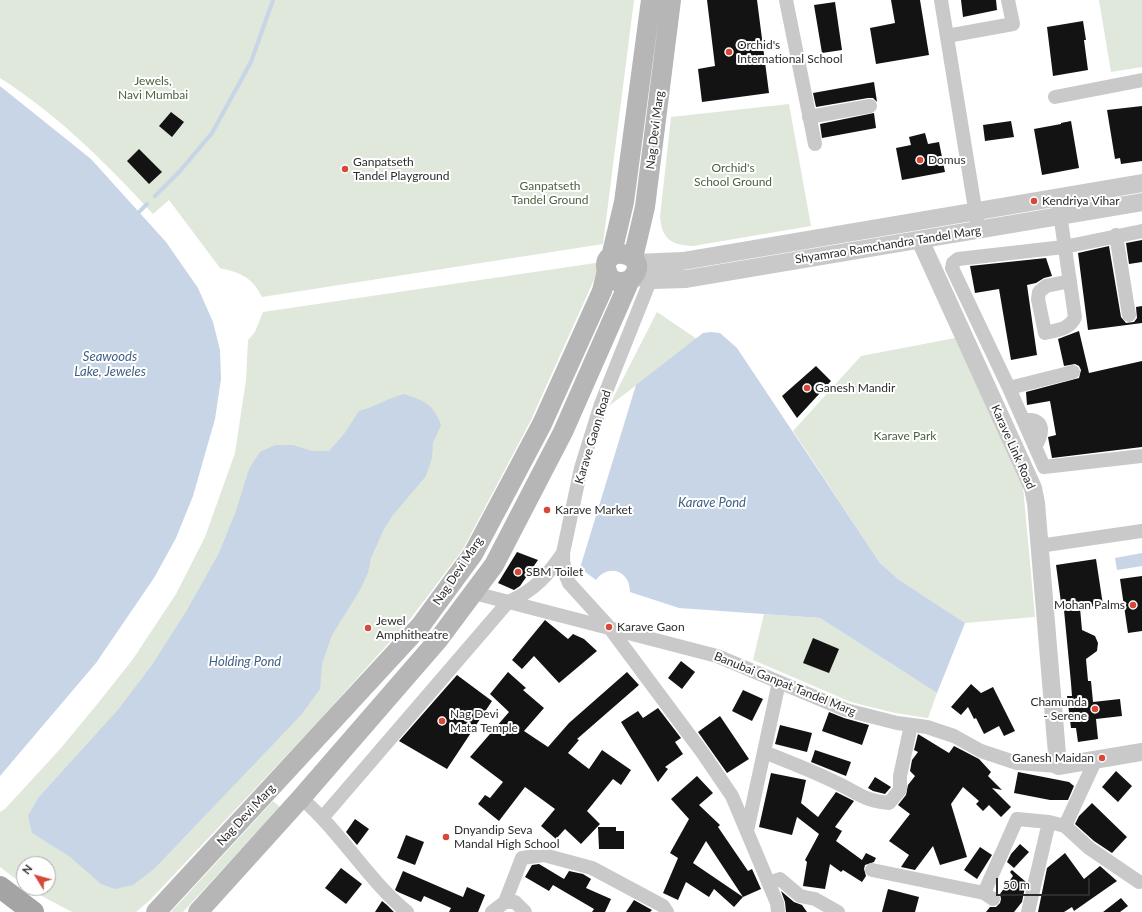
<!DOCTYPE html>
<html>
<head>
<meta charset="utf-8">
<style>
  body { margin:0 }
  #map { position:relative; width:1142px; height:912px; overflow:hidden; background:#fff; font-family:Lato,sans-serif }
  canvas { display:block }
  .north { position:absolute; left:16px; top:856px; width:40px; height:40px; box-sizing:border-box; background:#fff; border:1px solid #ababab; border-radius:50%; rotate:307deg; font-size:11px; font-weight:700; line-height:16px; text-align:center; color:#2c2c2c }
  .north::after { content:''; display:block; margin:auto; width:14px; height:18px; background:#d6483a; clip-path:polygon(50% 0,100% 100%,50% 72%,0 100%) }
  .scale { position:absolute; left:996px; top:878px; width:94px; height:18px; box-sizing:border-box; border:2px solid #2c2c2c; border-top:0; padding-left:5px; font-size:12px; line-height:14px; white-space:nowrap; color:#2c2c2c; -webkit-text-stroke:3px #fff; paint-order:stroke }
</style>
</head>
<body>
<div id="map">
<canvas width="1142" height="912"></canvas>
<div class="north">N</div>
<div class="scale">50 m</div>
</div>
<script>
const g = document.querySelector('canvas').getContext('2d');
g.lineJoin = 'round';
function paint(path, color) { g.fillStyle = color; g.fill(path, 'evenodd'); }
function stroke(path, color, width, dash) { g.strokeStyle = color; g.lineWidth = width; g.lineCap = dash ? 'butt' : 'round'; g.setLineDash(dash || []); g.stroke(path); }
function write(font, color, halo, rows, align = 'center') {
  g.font = font + ' Lato,sans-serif'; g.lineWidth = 4; g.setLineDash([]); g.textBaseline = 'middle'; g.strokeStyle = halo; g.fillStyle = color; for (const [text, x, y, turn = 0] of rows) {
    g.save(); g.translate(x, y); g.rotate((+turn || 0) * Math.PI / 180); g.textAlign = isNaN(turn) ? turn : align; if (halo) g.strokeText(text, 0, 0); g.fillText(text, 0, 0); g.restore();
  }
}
paint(new Path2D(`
  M0 0H634L603 244 262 297C252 277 241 273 220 268L169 200 153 214C107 164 58 115 0 78Z
  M1099 0H1142V67L1111 72Z
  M789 104 811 226 693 246C671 245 662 239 660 217L671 117Z
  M602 262 530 422 463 549 411 618 317 723 150 900 136 912H72L27 888H48V864H24V885L0 867V812L5 809 61 748 99 702 133 659 176 594 205 537 235 453 246 380 248 340 255 332 263 312Z
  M657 312 697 339 609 406Z
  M955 338 1023 487 1035 617 965 623 898 579 880 563 793 431 861 356Z
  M764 614 820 618 937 693 928 718 895 713 851 702 753 660Z
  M273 801 280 807 183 912H171Z`), '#dfe8da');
paint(new Path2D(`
  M0 86 91 159 166 242 198 288 213 322 220 350 221 379 215 419 193 496 176 538 154 578 96 663 0 776Z
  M711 332 720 333 737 348 880 563 898 579 965 623 937 693 820 618 679 608 630 592C630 571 609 563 596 580L580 568 636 385 703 333Z
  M404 394C424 401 433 403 441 425L433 443 432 457 426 476 393 515 384 529 371 558 368 573 360 590 332 635 322 664 320 689 301 715 154 869 133 885 115 889 101 884 69 856 32 833 28 816 38 798 117 711 152 665 187 610 219 553 236 511 249 469 260 452 275 445H293L312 451H329L344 434 359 411C375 407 388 398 404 394Z
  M1142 553V566L1117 570 1115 558Z`), '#c7d5e7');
stroke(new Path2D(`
  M155 196 180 171 212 133 251 62 273 0
  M139 212 147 204`), '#c7d5e7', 4);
paint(new Path2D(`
  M707 0H757L769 93 702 102 698 69 715 66Z
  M891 0H920L929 55 876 64 870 28 895 23Z
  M961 0H996L997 10 963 17Z
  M835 2 842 50 822 53 814 5Z
  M1083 21 1086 40H1084L1088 70 1053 76 1047 27Z
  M874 82 877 102 873 98H868L816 107 813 93Z
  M1142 106V161L1121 164 1120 158 1115 159 1107 110Z
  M171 112 184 122 172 137 159 126Z
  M874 113 876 128 822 138 820 124Z
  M1011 121 1014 137 985 141 983 125Z
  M1071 121 1079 168 1042 175 1034 129 1061 124V123Z
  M925 133 928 144 939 142 945 172 902 180 896 148 911 145 909 137Z
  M139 149 162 172 149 184 127 161Z
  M1142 240V262L1129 264 1126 243Z
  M1109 246 1121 317 1126 323 1134 322 1137 318 1136 307 1142 306V323L1088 330 1078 253Z
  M1046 258 1052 276 1044 278 1036 283 1027 285 1037 355 1011 360 999 289 975 293 970 266Z
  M1079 331 1089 373 1142 361V447L1052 458 1048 437 1056 435 1050 401 1027 405 1026 392 1079 378 1081 370 1079 366 1075 364 1064 366 1058 339Z
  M816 366 831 381 797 418 782 396Z
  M517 552 538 560 520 586 514 590 498 583Z
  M1096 559 1103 605 1080 608 1082 630 1095 636 1098 643 1097 651 1086 659 1088 681H1091L1093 702 1120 699 1122 716 1096 719 1098 739 1078 742 1076 728H1071L1067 696H1072L1071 683 1064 610H1062L1056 565Z
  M1142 576V631L1128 633 1120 579Z
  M545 620 568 639 573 634 584 639 597 651 559 683 534 656 522 669 512 660Z
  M813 638 839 649 829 673 803 663Z
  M681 661 695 672 682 689 668 678Z
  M508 672 526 688 523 690 544 708 524 731 548 747 569 723 627 672 639 685 577 739 579 740 568 753 589 769 602 750 631 770 621 785 613 779 587 811 600 824 581 844 565 829 556 839 541 826 555 809 525 787 499 821 478 804 485 795 490 798 503 782 470 757 509 712 490 694Z
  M457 675 492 701 447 769 399 741Z
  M971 684 981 693 993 687 1015 731 1004 736 999 726 984 734 976 718 974 719 968 707 961 715 951 707Z
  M743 690 763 699 752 721 732 711Z
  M658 708 681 738 675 742 683 754 665 767 668 769 658 782 621 722 638 711 643 718Z
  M829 712 844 718 869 725 862 745 822 731Z
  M720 716 749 759 727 773 698 732Z
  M780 725 812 733 807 752 775 744Z
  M918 734 949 753 954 746 979 759 991 772 988 776 1002 790 992 788 1011 807 1001 817 989 805 983 811 976 804 979 801 963 787 951 804 967 857 940 865 933 846 915 870 901 867 909 855 889 841 910 814 898 805 906 795 908 785 915 776 910 771 912 760 918 752 914 750Z
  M815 750 851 762 846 776 811 762Z
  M1116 771 1132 786 1118 802 1102 787Z
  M1018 772 1069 782 1074 786 1068 800H1050L1014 793Z
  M771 773 806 780 801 803 818 817 836 792 854 801 835 827 842 831 836 841 862 860 866 853 876 858 874 862 865 865 864 869 866 876 862 882 843 870 841 872 830 864 825 889 803 886 807 862 805 860 819 834 797 817 792 835 759 827Z
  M697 776 713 793 699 805 720 825 718 827 748 871 752 869 761 889 743 897 734 907 714 889 709 897 686 882 678 900 663 893 678 858 670 853 689 819 671 799ZM706 841 743 897 693 863Z
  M875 777 891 787 885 794 873 791 868 788Z
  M1092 803 1127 837 1112 853 1094 841 1075 824 1079 816Z
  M355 819 369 829 357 845 346 832Z
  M598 827H616V831H624V849H599Z
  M406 835 424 842 415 865 397 858Z
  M1020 844 1029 852 1014 868 1007 862 1011 854Z
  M980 847 992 855 977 879 964 870Z
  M1065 853 1084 879 1100 866 1117 881 1074 911 1072 907 1064 912H1038L1047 868Z
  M539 864 564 879 569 871 583 874 591 879 586 888 611 899 605 912H592L594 909 553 885 549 891 525 877 532 865Z
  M341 868 362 884 346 904 325 888Z
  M1012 870 1026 882 1022 902 1014 912H986L990 907H996L1000 903 1001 899 1000 894 1013 876 1010 872Z
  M403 871 463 897 467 887 485 895 478 912H449L451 908 424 896 421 902 398 892 395 890Z
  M888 889 919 897 915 912H882Z
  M781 891 794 902 802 905 807 912H786L785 902Z
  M1121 898 1128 906 1120 912H1103Z
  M634 900 652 910 650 912H626Z
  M382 901 387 905 394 912H375Z`), '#131313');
stroke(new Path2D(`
  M786 0 815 144
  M941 0 977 221
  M947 36 1013 24 1008 0
  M1055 97 1142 80
  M809 117 870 106
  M1059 207 1075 317C1070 329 1058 330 1045 333L1038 299 1039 292 1046 286 1070 281
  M1142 231 1064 247 958 259 953 263 952 268 1009 388 1044 467 1142 456
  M1116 235 1129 315
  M654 271 601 404 581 468 563 553C563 565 564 573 569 583L609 627 702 752 732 796 777 903 778 912
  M1009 388 1073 372
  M1023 420C1045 418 1044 432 1035 447
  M1039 546 1142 531
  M474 593 717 656 846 710 897 723 927 727 954 736 981 751 1017 763 1058 766
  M764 752C789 762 816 772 841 785 861 795 866 801 889 803L900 790V776L911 725
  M301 798C341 832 367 879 407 912
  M323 817 508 602C534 591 547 576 563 553
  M1065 826 1089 848 1139 882
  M747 831 779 682
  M872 870 984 893 993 899
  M769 883 780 879 800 896 815 899 838 912
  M984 893 1017 819 1049 822 1065 826 1096 759
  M505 902 522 858 544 855 592 868 663 906 667 912
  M492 912 505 902H515L525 912
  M1028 912 1049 822`), '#c9c9c9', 14);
stroke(new Path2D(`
  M920 240 1033 488 1036 503 1058 766 1142 752
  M635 263 683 261 1142 183
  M633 276 651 280 686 279 1142 202`), '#c9c9c9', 18);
stroke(new Path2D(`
  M611 257 624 202 651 0
  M633 258 645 207 671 0
  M156 912 421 625 473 554 542 424 602 291 607 271
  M198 912 301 798 438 640 494 565 563 432 630 280C657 254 598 241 607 272 610 282 621 284 630 280`), '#b6b6b6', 20);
stroke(new Path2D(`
  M0 887 33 912`), '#a4a4a4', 22);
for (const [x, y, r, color] of [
  [729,52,4,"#d6483a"],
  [920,160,4,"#d6483a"],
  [345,169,4,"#d6483a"],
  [1034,201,4,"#d6483a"],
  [807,388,4,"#d6483a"],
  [547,510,4,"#d6483a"],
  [518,572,4,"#d6483a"],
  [1133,605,4,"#d6483a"],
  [609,627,4,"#d6483a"],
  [368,628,4,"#d6483a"],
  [1095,709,4,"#d6483a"],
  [442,721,4,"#d6483a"],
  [1102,758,4,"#d6483a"],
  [446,837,4,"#d6483a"]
]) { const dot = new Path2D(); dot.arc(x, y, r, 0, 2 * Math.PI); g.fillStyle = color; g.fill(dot); stroke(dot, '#fff', 1.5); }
write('12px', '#2c2c2c', '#fff', [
  ["Orchid's",737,45],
  ["International School",737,59],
  ["Domus",928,160],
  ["Ganpatseth",353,162],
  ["Tandel Playground",353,176],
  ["Kendriya Vihar",1042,201],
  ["Ganesh Mandir",815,388],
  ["Karave Market",555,510],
  ["SBM Toilet",526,572],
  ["Mohan Palms",1125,605,"right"],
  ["Jewel",376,621],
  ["Amphitheatre",376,635],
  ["Karave Gaon",617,627],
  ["Chamunda",1087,702,"right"],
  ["- Serene",1087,716,"right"],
  ["Nag Devi",450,714],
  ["Mata Temple",450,728],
  ["Ganesh Maidan",1094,758,"right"],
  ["Dnyandip Seva",454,830],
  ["Mandal High School",454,844]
], 'left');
write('12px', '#49633d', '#fff', [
  ["Jewels,",153,81],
  ["Navi Mumbai",153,95],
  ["Orchid's",733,168],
  ["School Ground",733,182],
  ["Ganpatseth",550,186],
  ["Tandel Ground",550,200],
  ["Karave Park",905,436]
]);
write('12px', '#2c2c2c', '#fff', [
  ["Nag Devi Marg",655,130,-83],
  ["Shyamrao Ramchandra Tandel Marg",888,245,-9],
  ["Karave Gaon Road",593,437,-73],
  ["Karave Link Road",1013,447,66],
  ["Nag Devi Marg",458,571,-56],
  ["Banubai Ganpat Tandel Marg",785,684,22],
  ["Nag Devi Marg",246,815,-47]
]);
write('italic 13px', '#416086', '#fff', [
  ["Seawoods",110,357],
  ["Lake, Jeweles",110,372],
  ["Karave Pond",712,503],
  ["Holding Pond",245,662]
]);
</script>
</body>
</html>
